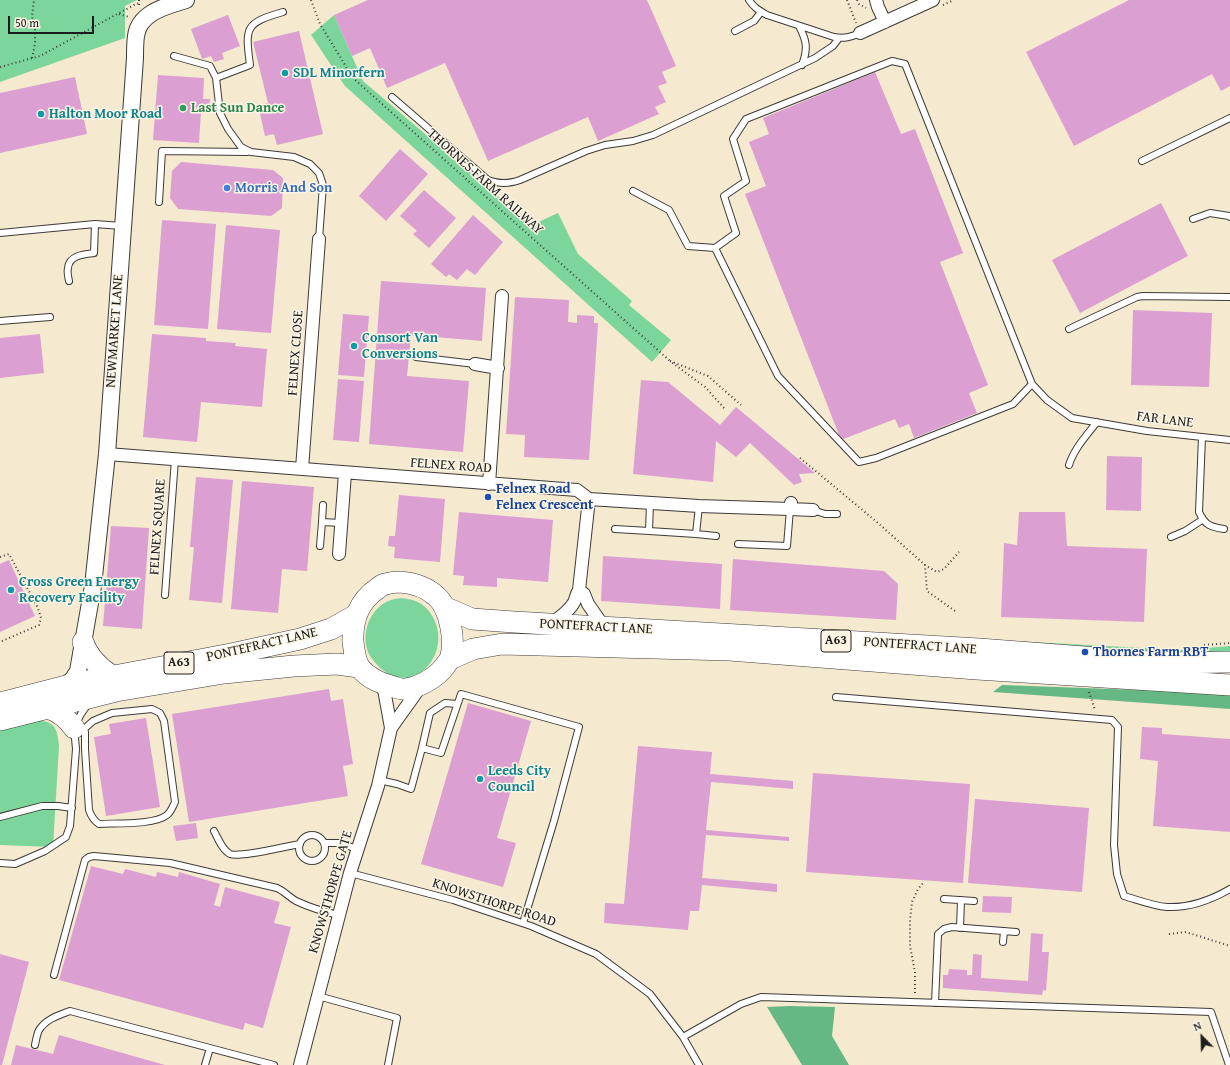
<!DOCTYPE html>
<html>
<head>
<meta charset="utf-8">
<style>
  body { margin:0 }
  #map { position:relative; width:1230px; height:1065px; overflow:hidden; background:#f5e9d0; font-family:"Gentium Book Plus",serif }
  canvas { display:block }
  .north { position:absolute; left:1182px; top:1017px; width:40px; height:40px; -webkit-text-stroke:3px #fcf5e5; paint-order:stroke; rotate:337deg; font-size:11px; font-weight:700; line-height:16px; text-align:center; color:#1c1c1c }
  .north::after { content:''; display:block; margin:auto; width:14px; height:18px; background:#1c1c1c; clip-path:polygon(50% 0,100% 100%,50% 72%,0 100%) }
  .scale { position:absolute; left:8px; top:16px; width:86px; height:18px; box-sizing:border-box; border:2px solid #1c1c1c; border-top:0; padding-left:5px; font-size:12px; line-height:14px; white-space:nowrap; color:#1c1c1c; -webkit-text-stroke:3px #fcf5e5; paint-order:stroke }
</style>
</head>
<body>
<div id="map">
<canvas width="1230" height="1065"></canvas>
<div class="north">N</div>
<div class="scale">50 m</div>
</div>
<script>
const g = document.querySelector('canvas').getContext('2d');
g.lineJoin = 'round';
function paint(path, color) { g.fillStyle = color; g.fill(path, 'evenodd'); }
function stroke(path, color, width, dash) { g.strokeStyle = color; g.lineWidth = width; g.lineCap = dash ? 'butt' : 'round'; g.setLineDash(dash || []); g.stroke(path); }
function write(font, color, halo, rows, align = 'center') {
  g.font = font + ' "Gentium Book Plus",serif'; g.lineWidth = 3; g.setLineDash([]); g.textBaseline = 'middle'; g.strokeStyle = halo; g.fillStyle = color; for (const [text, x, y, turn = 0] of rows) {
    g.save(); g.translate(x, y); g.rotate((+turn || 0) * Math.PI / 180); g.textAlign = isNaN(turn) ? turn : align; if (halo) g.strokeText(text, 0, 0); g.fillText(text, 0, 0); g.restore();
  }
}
paint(new Path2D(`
  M0 0H137L125 6V38L0 82Z
  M334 15 363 81 532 225 558 213 578 254 632 301 629 305 671 340 652 362 345 86 311 35Z
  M401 598C414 599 424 603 431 614 457 653 409 706 373 660 360 644 365 620 379 607 385 601 393 599 401 598Z
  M1013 641 1181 650 1230 646V652L1181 656Z
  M34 720C55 721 57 727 59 746L53 847 0 845V729Z`), '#7cd69c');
paint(new Path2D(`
  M1002 685 1221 693 1230 694V709L993 692Z
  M789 1006 835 1007 832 1036 849 1065H802L767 1007Z`), '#65b784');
paint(new Path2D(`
  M368 0H647L676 66 662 72 667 83 658 86 666 102 655 107 659 114 598 141 588 117 488 161 445 63 387 88 370 48 352 56 334 15Z
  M1129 0H1230V86L1221 91 1212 74 1074 146 1026 52Z
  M228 15 240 46 222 53 224 59 214 62 211 56 202 59 191 29Z
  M299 31 323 134 277 145 274 134 265 136 258 105 268 103 253 42Z
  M875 72 901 134 915 129 963 253 940 262 988 385 969 393 977 413 914 438 909 424 899 428 895 419 841 440 745 194 766 186 749 142 769 134 763 118Z
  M158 75 204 78 203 99H210L209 111H201L199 143 153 140Z
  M75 77 87 134 0 153V93Z
  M400 149 428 174 386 221 359 196Z
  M181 162 273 170 283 178 282 208 271 216 178 209 170 198 172 171Z
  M424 190 456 218 429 248 413 234 417 231 400 216Z
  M1161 203 1188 256 1080 313 1052 260Z
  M473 215 503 242 475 275 467 269 457 280 449 274 446 277 431 264Z
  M162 220 216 224 208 329 154 325Z
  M226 225 280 230 271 333 217 329Z
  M381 281 486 288 482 341 411 335 407 376 469 381 463 452 369 444Z
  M515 297 569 300 568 322 577 323V315L594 316V323H598L589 460 524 457 525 435 506 434Z
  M1133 310 1212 313 1209 387 1131 385Z
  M343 314 369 316 364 377 338 375Z
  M40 334 44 373 0 378V338Z
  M152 334 206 338V341L236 343 235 346 267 349 262 407 201 402 197 442 143 437Z
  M338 379 364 381 359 442 333 440Z
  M641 380 668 382 720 425 736 407 815 473 799 474 802 482 794 485 750 443 736 457 716 441 713 482 633 474Z
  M1107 456 1142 457 1141 511 1106 510Z
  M196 477 233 480 222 603 189 600 194 547H190Z
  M242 481 314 487 307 571 282 569 278 613 231 609Z
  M399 495 445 499 440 562 394 558 395 547 388 546 389 536H395Z
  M459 512 553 520 548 582 497 578V587L463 585 464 576 453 575Z
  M1019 512H1065L1067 546 1147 549 1144 622 1001 617 1004 543 1017 545Z
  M111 526 149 528 142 629 103 626Z
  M603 556 722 564 720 609 601 601Z
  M733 559 884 571 898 584 896 620 730 610Z
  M9 560 35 616 0 632V564Z
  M329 689 331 701 343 699 353 764 343 766 348 796 189 822 172 714Z
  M468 703 531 721 497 838 516 843 503 887 421 864Z
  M146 718 160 807 106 816 94 737 111 734 109 724Z
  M1142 727 1162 728V734L1230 739V832L1153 826 1158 761 1140 759Z
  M638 746 712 752 710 774 793 781V789L711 782 706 830 789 837V841L706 835 702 878 777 884V892L702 885 699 911H690L688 930 604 923 605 903 624 904Z
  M813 773 970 784 963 883 806 872Z
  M975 799 1089 808 1082 892 968 883Z
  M196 823 198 838 176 841 173 826Z
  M91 866 123 874 125 869 156 877 157 872 178 877 179 872 220 884 214 905 220 907 225 887 280 902 274 923 291 927 263 1028 245 1023 243 1030 59 980Z
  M983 896 1012 897 1011 913 982 912Z
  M1031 933 1043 934 1042 952H1049L1046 991 1043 990 1042 995 943 988V975H948L949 969 967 970V975H972L973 954 982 955 981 978 1028 981Z
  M0 954 29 962 2 1065H0Z
  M59 1035 165 1065H11L16 1045 53 1054Z`), '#dba0d1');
const lane = new Path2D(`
  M749 0C754 8 760 11 767 15L834 37C844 39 851 37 860 33
  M799 26C807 41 808 49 802 65
  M735 31 754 21 761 12
  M174 56 210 66 216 78 220 113 228 129 241 147 251 152 294 157 310 164 319 173 323 185 319 239
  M216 78 250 65C245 27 245 23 283 12
  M392 97 488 180C500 184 508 184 520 180L586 151 605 145 633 141 653 135 815 58 833 46 839 38
  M1142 161 1230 118
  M633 191 669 210 688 246 715 248
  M159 202 162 151 247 152
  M1193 219 1210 213 1229 216 1230 217
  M0 233 95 224 122 226
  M69 281C68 277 67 272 68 268 69 255 85 254 94 253L95 224
  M0 321 50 317
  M1069 329 1137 297 1143 296 1230 297
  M416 357 475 364
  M1032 384 1013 404 876 458 859 462 778 376 715 248 736 233 724 196 746 181 733 139 746 119 892 61 905 64 1032 384 1047 400 1072 418 1147 431 1230 440
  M1202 437 1199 512C1205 525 1210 527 1224 529
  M1069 465C1074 449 1086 436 1097 422
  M650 503 649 531 696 534 699 506
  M323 505 322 522 341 523
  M813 510 825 514H837
  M615 529 649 531
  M696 534 716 536
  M1171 537 1185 531 1202 520
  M738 544 787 546 790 509
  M320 546 322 522
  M165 595 175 459
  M836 697 1112 720 1118 727 1114 845 1117 874 1124 896C1138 900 1153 906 1167 907 1189 908 1211 900 1230 889
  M78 728 84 729 85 732V749L89 810C91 816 93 820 99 824 116 823 155 825 167 815 171 812 173 806 175 802L164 721 160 713 152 709 112 713 93 721 84 729
  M422 748 430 713 445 703 457 704
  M379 780 397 784 411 789 422 748 441 753 461 694 579 727 554 821 523 923
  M0 817 42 806H58L72 808
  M214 831C218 838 222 850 230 854 240 858 286 846 300 844
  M299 848a13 13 0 1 1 26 0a13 13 0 1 1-26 0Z
  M324 843H340L357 849
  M0 863 15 864 45 851 66 837 70 826 76 749 74 728 81 714 88 704
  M350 873 453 900 531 926 596 954 650 994 683 1037 699 1065
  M944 899 974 901
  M960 928 961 900
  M1003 942 1004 931
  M54 975 85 860 89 857 94 856 170 863 277 888C284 891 289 897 296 901 309 907 324 912 339 915
  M318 996 397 1018 388 1065
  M935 1003 938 934 944 929 952 927 1016 932
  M683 1037 741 1004 761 997 1211 1012 1229 1065
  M35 1045C36 1040 37 1034 39 1030 46 1019 59 1015 70 1011L274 1065
  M205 1065 210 1048`);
const street = new Path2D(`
  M876 0 878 7 885 22
  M860 33 933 0
  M475 364 498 368
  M107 454 577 490 589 499 699 506 790 509
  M302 469 319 239
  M489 484 502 296
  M791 503 790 509 813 510
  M339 554 345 473
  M579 590 584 594 588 604 604 627
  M551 624C559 618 568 612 573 604 576 600 576 594 579 590L589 499
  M383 684 391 728
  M300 1065 350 873 378 786 391 728 421 686`);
const secondary = new Path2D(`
  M65 686 73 679 78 671 93 586 107 454 135 58C135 51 135 43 136 36 139 12 167 6 186 0`);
const highway = new Path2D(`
  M400 582C413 583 425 586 436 596 450 608 456 641 450 659 449 661 446 664 445 666 437 677 420 687 406 689 402 690 398 688 394 687 381 683 369 679 360 668 355 661 354 650 353 642 352 621 359 601 377 589 379 587 382 585 385 584 389 583 395 582 400 582Z
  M444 607 472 619 514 622 979 649 1163 663 1230 662
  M83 642C88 657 98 667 112 676
  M450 659 473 649 502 644 729 650 977 669 1230 685
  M0 703 82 682 231 654 300 639 331 629 356 615
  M48 708C59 712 67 718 74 728
  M0 720 116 691 224 673 294 666 337 664 359 667`);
stroke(lane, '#3d3b37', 8);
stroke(street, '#3d3b37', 14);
stroke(secondary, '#3d3b37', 18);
stroke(highway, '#3d3b37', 22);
stroke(new Path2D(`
  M139 0V5
  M311 0 320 24 353 78 670 361
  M847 0 856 23
  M857 0 859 4 866 8
  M943 5 954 0
  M119 14 129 17
  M32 58 35 44V30L32 16 34 0
  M0 67 40 56 134 5 140 3
  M724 408 705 387 670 361 708 376 741 405
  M800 458 878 523 925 565
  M0 557 9 554 38 608 41 618 39 625 0 642
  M955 611 927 591 925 565 937 572 944 569 959 552
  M1204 645 1230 643
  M1089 692 1095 710
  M1169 934 1186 932 1230 946
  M915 993V972L910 946V920L912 902 918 889 924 882`), '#3d3b37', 2, [1, 3]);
stroke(lane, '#fff', 6);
stroke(street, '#fff', 12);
stroke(secondary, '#fff', 16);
stroke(highway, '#fff', 21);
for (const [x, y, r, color] of [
  [285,73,4,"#0f9aa8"],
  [183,108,4,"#2e9e5b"],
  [41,114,4,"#0f9aa8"],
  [227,188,4,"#3f7fe0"],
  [354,346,4,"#0f9aa8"],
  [488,497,4,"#1a4fb4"],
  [11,590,4,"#0f9aa8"],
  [1085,652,4,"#1a4fb4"],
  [480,779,4,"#0f9aa8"]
]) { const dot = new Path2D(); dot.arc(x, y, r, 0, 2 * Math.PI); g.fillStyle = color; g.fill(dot); stroke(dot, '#fcf5e5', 1.5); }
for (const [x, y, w] of [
  [836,641,30],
  [179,663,30]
]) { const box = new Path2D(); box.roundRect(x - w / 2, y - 11, w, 22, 3); g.fillStyle = '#fcf5e5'; g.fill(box); stroke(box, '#1c1c1c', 1); }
write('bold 13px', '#1c1c1c', null, [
  ["A63",836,641],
  ["A63",179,663]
]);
write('bold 14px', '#0d838f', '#fcf5e5', [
  ["SDL Minorfern",293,73],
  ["Halton Moor Road",49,114],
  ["Consort Van",362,338],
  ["Conversions",362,354],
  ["Cross Green Energy",19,582],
  ["Recovery Facility",19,598],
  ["Leeds City",488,771],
  ["Council",488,787]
], 'left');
write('bold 14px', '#27864d', '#fcf5e5', [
  ["Last Sun Dance",191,108]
], 'left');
write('14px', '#1c1c1c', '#fcf5e5', [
  ["THORNES FARM RAILWAY",485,182,42],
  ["NEWMARKET LANE",115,331,-86],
  ["FELNEX CLOSE",296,353,-86],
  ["FAR LANE",1165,420,7],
  ["FELNEX ROAD",451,466,4],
  ["FELNEX SQUARE",158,527,-86],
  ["PONTEFRACT LANE",596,627,3],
  ["PONTEFRACT LANE",262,645,-13],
  ["PONTEFRACT LANE",920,646,4],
  ["KNOWSTHORPE GATE",331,892,-74],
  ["KNOWSTHORPE ROAD",494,903,18]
]);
write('bold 14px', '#366cbe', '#fcf5e5', [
  ["Morris And Son",235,188]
], 'left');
write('bold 14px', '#164399', '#fcf5e5', [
  ["Felnex Road",496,489],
  ["Felnex Crescent",496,505],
  ["Thornes Farm RBT",1093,652]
], 'left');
</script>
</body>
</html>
